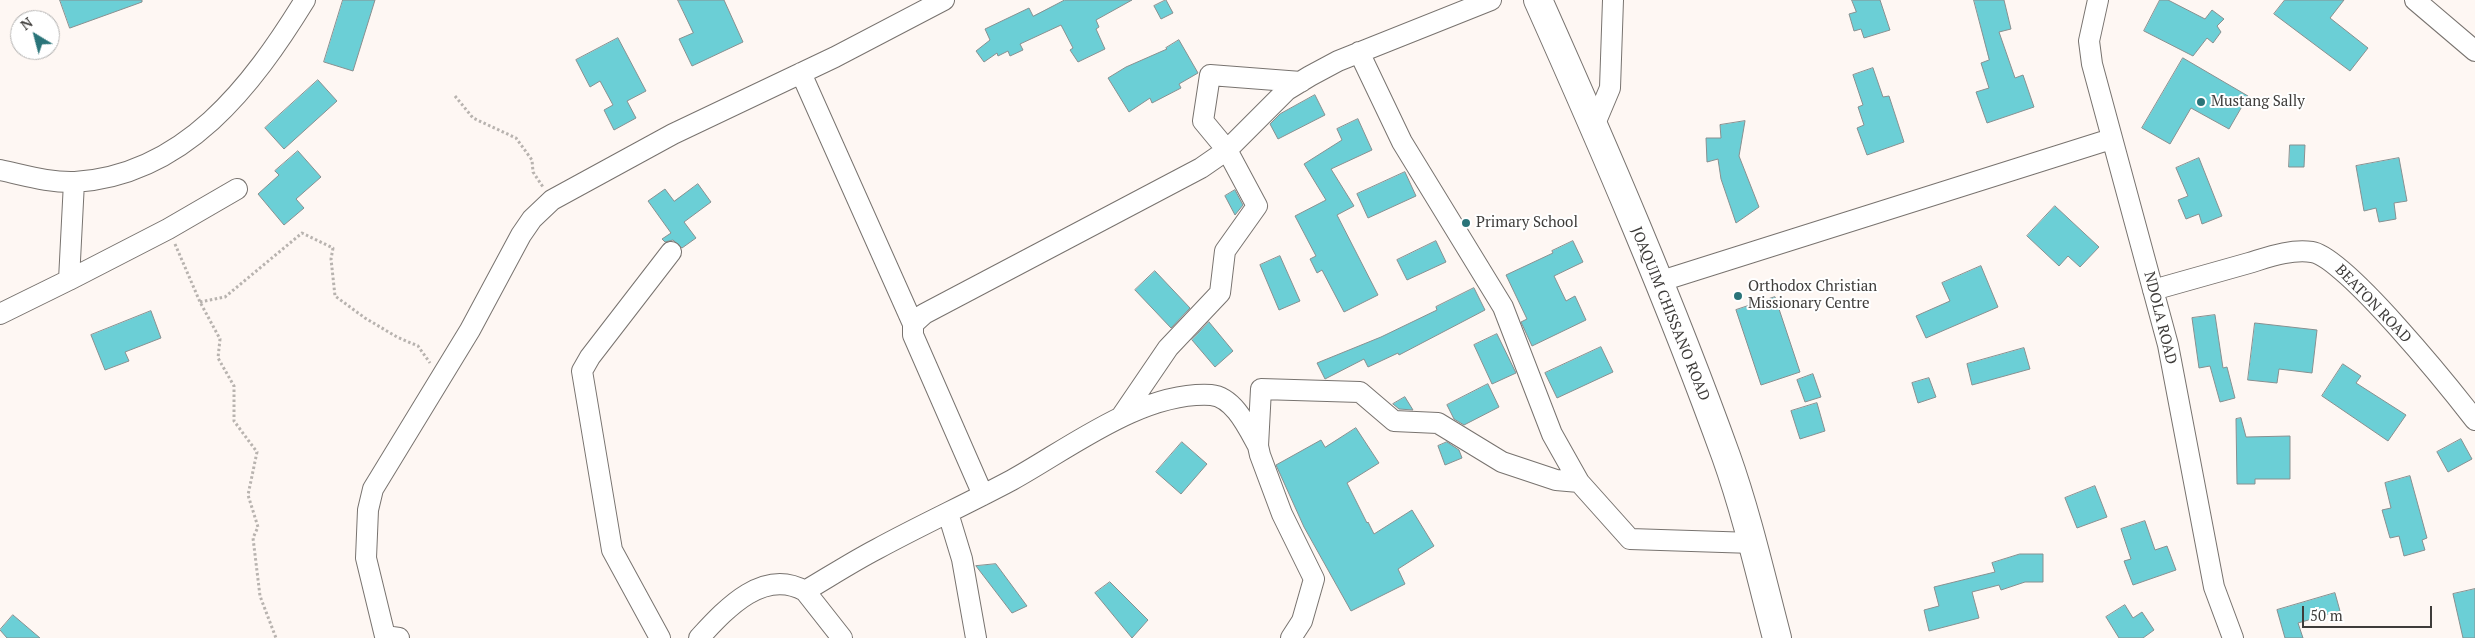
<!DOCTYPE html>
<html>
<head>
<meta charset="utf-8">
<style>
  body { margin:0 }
  #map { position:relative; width:2475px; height:638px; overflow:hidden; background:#fef7f3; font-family:"PT Serif",serif }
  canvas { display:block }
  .north { position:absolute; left:10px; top:10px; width:50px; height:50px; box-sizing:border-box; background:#fff; border:1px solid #b2b1b0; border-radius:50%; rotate:323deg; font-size:14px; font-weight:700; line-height:20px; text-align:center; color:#3e3c3a }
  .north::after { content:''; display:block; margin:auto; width:18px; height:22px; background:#2a7479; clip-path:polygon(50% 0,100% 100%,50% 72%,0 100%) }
  .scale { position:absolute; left:2302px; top:606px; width:130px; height:22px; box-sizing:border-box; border:2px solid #3e3c3a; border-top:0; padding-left:6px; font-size:15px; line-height:18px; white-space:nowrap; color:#3e3c3a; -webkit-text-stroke:4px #fff; paint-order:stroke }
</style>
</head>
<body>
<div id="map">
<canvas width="2475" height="638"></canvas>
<div class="north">N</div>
<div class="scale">50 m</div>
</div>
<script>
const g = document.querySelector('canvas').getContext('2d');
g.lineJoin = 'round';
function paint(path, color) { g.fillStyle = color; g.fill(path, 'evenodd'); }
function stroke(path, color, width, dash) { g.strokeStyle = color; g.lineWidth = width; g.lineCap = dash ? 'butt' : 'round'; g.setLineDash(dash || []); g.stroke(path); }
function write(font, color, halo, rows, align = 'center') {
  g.font = font + ' "PT Serif",serif'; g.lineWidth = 4; g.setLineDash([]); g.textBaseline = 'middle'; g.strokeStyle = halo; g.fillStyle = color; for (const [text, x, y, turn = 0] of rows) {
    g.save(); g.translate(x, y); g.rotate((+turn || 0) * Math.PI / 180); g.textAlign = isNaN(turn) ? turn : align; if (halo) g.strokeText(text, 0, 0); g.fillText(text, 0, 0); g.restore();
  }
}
const building = new Path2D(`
  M60 0H142V2L70 28Z
  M343 0H375L353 71 324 62Z
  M678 0H724L743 42 692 66 679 39 693 33Z
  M1065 0H1132L1096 20 1099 27 1096 29 1105 49 1078 62 1070 50 1073 48 1061 25 1020 44 1023 50 1010 56 1008 51 998 56 997 53 984 62 976 51 990 40 985 29 1029 8 1033 16Z
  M1166 0 1173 13 1161 19 1154 6Z
  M1852 0H1880L1890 30 1864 38 1861 29 1854 31 1849 14 1856 12Z
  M1974 0H2004L2011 29 1999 32 2015 78 2023 75 2034 107 1987 123 1976 92 1989 88 1981 63 1989 60Z
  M2160 0H2168L2205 19 2212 10 2224 19 2217 26 2221 32 2213 43 2207 38 2193 56 2144 31Z
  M2285 0H2344L2330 18 2368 48 2350 71 2274 14Z
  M618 38 646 91 627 101 636 118 614 130 604 110 613 105 600 81 590 87 576 60Z
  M1179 40 1198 73 1179 84 1181 88 1152 103 1150 98 1129 112 1108 78 1126 67 1167 49 1166 48Z
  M2183 58 2248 96 2229 129 2191 108 2170 144 2142 128Z
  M1873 68 1883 97 1889 96 1904 142 1867 155 1857 128 1864 125 1858 107 1863 105 1853 75Z
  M318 80 337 101 284 149 265 128Z
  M1315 95 1325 115 1278 139 1270 124 1280 114Z
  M1358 119 1372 150 1331 169 1354 206 1337 215 1378 295 1344 312 1322 270 1317 273 1310 259 1316 256 1295 216 1326 200 1304 164 1342 140 1337 129Z
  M1745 121 1739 156 1759 207 1736 223 1721 179 1718 159 1707 162 1706 138H1721L1720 125Z
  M2290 145H2305L2304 167H2289Z
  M298 151 321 177 296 199 304 208 284 225 258 194 279 175 275 171Z
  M2199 158 2222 216 2202 224 2199 214 2186 219 2178 200 2188 196 2176 168Z
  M2399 158 2407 201 2394 203 2396 219 2379 222 2376 208 2364 211 2356 166Z
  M1405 172 1416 196 1368 218 1357 194Z
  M698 184 711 202 684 222 696 238 682 248 673 240 665 242 662 239 671 233 648 201 665 189 674 201Z
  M1235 190 1243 205 1235 215 1225 196Z
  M2055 206 2099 247 2080 267 2068 256 2059 266 2027 236Z
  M1436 241 1446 262 1407 280 1397 260Z
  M1573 241 1583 262 1554 276 1566 301 1575 296 1586 320 1532 346 1521 322 1527 319 1506 275 1553 253 1552 251Z
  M1280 256 1300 301 1279 310 1260 265Z
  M1981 266 1998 307 1926 338 1916 316 1950 301 1942 283Z
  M1155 271 1190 308 1171 328 1135 290Z
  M1474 288 1485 310 1399 355 1398 353 1368 367 1364 359 1325 379 1317 363 1381 337 1437 310 1436 307Z
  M1775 297 1800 372 1761 385 1736 310Z
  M151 311 161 338 125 352 129 361 105 370 91 335Z
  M2215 315 2223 368 2227 367 2235 398 2220 402 2210 366 2199 368 2192 318Z
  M1209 322 1233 351 1215 367 1192 340Z
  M2255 323 2317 330 2312 373 2279 369 2277 383 2248 380Z
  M1497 334 1516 373 1492 384 1474 345Z
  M1601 347 1613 372 1557 398 1545 373Z
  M2024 348 2030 369 1972 385 1967 364Z
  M2343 364 2361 376 2356 383 2406 415 2388 441 2322 396Z
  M1813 374 1821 397 1805 402 1797 380Z
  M1929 378 1936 397 1918 403 1912 383Z
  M1488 384 1499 407 1464 425 1454 419 1447 405Z
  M1405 397 1413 410 1399 409 1393 404Z
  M1817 403 1825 431 1800 439 1791 411Z
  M2241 418 2246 437 2290 436V479H2255V484H2237L2236 419Z
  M1356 428 1379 463 1347 483 1367 523 1368 522 1374 534 1412 510 1434 546 1398 569 1405 584 1351 611 1304 527 1276 465 1321 440 1325 447Z
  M2461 439 2472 459 2448 472 2437 452Z
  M1182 442 1207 464 1181 494 1156 472Z
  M1447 442 1459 450 1462 458 1445 465 1438 446Z
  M2410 476 2427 538 2422 540 2425 550 2404 556 2399 536 2390 538 2382 510 2391 508 2385 483Z
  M2095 486 2107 517 2077 528 2065 498Z
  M2145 521 2155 550 2167 546 2176 570 2133 585 2124 561 2131 559 2121 529Z
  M2020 554H2043V582H2025L2001 590 1999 585 1972 592 1979 618 1929 631 1924 610 1939 606 1934 587 1995 572 1992 563Z
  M996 564 1027 606 1012 613 976 566Z
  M1110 582 1148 620 1132 638 1095 593Z
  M2475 589V638H2463L2453 594Z
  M2335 593 2340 611 2298 623 2303 638H2285L2277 610Z
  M2125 605 2133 618 2142 612 2154 630 2143 638H2119L2106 617Z
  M13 615 40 638H7L0 630Z`);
paint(building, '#6bcfd6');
stroke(building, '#889090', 1);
const minor = new Path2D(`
  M2098 0 2089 41 2092 64 2168 345 2214 587 2233 638
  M2415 0 2475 51
  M1359 52 1402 142 1503 307 1552 434 1579 482
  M801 73 913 324
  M1594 126 1610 88 1613 0
  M0 170C24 175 50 183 75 182 185 175 252 86 305 0
  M74 182 69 280 168 229 237 189
  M1658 282 2111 139
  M2153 290C2185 281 2217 272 2249 263 2269 257 2290 249 2312 252 2344 256 2451 389 2475 420
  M0 314 69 280
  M1121 417 1168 348 1220 293 1225 251 1257 206 1227 150 1203 121 1210 75 1301 82
  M983 495 913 335V324L924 314 1201 168 1227 150 1287 90 1310 76 1338 61 1491 0
  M948 513 962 559 976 638
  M399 638 385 636 366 558 368 510 373 489 470 330 521 235 532 219 552 200 673 134 835 57 944 0
  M660 638 612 550 582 371 590 357 671 252
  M699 638C725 610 763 567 805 591
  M842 638 805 591C829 577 852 562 877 549 921 525 967 504 1012 480 1070 448 1142 391 1211 395 1234 397 1248 428 1258 446
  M1291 638 1302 621 1314 579 1282 514 1260 455 1258 446 1261 389 1360 392 1394 421 1438 423 1502 462 1556 480 1579 482 1630 539 1753 543`);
const highway = new Path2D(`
  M1538 0C1605 150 1670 301 1726 456 1747 515 1761 577 1777 638`);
stroke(minor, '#78736f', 22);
stroke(highway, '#78736f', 30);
stroke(new Path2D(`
  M455 96 473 118 516 138 532 160 533 172 543 187
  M175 244 200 302 220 339 218 358 234 386V421L257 452 248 495 258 527 253 538 260 596 276 638
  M200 302 225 297 302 233 333 248 331 259 335 296 365 318 397 337 418 346 430 363`), '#b8b3af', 3, [2.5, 2.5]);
stroke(minor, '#fff', 20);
stroke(highway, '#fff', 28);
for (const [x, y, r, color] of [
  [2201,102,5,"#2a7479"],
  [1466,223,5,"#2a7479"],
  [1738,296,5,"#2a7479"]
]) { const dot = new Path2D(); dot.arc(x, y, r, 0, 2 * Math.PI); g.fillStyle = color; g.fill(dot); stroke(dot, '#fff', 2); }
write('15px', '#3e3c3a', '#fff', [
  ["Mustang Sally",2211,102],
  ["Primary School",1476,223],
  ["Orthodox Christian",1748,287],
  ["Missionary Centre",1748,304]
], 'left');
write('15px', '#3e3c3a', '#fff', [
  ["BEATON ROAD",2373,304,46],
  ["JOAQUIM CHISSANO ROAD",1670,314,68],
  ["NDOLA ROAD",2160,318,76]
]);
</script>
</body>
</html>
